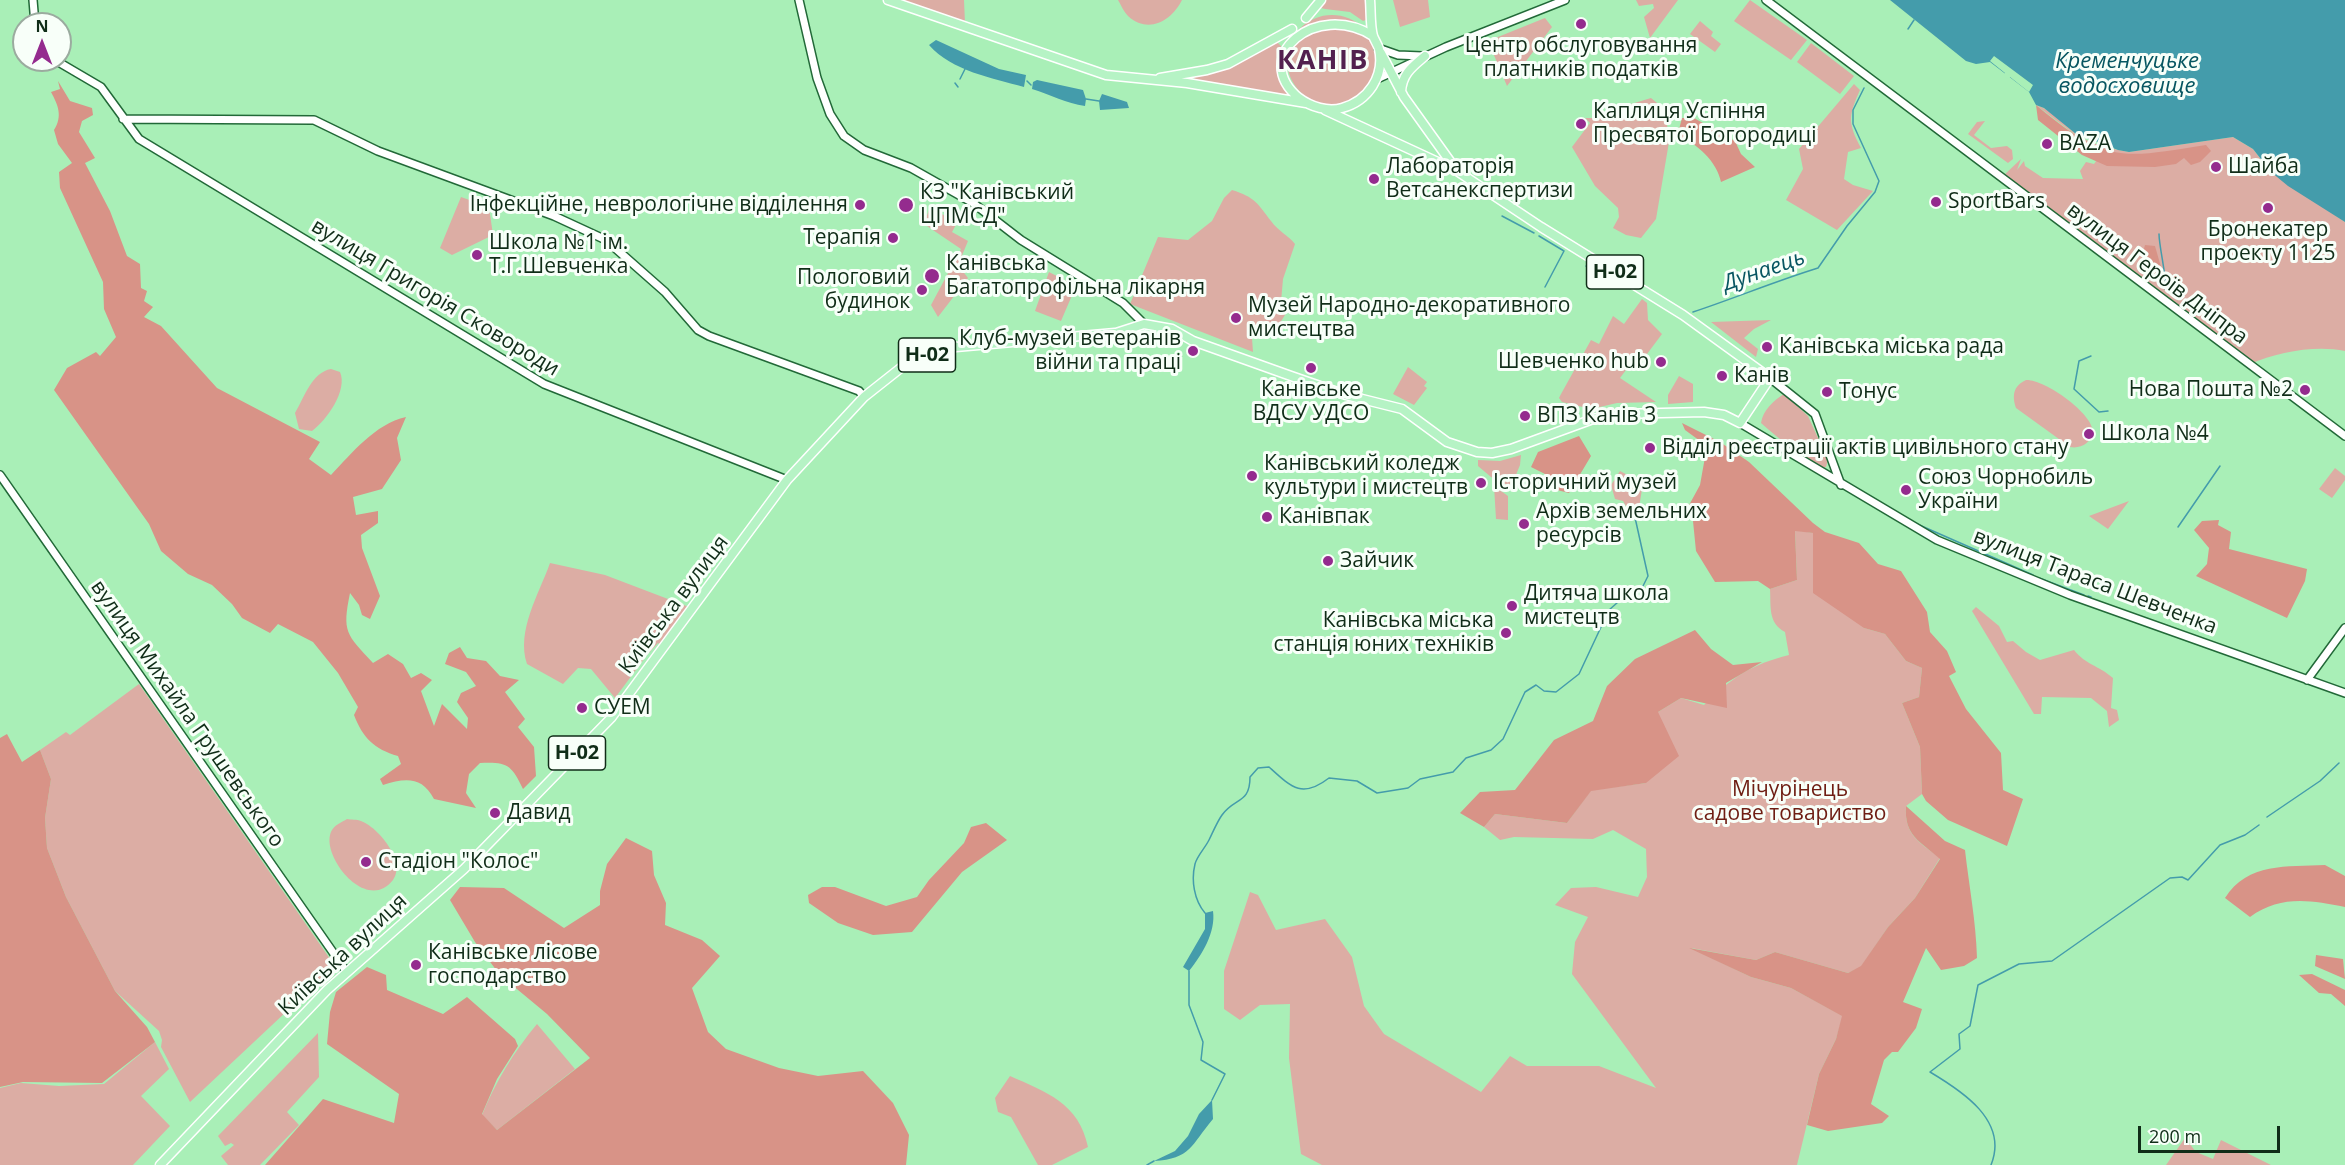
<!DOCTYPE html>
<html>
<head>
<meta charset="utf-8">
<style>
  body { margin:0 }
  #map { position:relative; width:2345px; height:1165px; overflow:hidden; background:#a9efb7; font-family:"Open Sans",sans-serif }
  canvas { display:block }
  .north { position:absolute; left:12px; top:12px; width:60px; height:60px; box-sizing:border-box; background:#f8fff9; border:2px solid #9bab9f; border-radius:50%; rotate:0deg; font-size:16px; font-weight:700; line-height:24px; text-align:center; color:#102d18 }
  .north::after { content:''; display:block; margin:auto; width:21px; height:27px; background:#942b8e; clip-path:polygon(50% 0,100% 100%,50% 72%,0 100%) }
  .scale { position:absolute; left:2138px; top:1126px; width:142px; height:27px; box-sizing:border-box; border:3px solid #102d18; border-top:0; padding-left:8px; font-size:18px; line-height:21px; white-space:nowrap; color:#102d18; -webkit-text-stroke:4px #f8fff9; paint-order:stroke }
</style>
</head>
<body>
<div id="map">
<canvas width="2345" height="1165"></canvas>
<div class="north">N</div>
<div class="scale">200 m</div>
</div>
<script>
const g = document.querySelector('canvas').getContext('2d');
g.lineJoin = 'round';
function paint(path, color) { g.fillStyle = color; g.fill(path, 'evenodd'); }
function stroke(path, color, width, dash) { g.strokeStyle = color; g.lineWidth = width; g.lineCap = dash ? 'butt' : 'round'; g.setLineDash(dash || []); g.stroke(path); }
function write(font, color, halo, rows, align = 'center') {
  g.font = font + ' "Open Sans",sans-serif'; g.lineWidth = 6; g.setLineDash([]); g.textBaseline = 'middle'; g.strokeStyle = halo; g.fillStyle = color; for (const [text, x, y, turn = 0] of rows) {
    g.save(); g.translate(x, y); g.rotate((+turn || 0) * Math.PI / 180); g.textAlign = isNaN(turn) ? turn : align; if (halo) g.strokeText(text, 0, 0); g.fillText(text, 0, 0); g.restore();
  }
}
paint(new Path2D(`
  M900 0H964L965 23Z
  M1118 0H1182C1172 20 1149 35 1128 16 1124 12 1121 5 1118 0Z
  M1324 0H1367L1368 19 1363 21 1350 12 1325 9 1321 8Z
  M1393 0H1428L1430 17 1400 27Z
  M1636 0H1678L1650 38 1644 17 1654 8 1653 4 1639 6Z
  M1750 0 1807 40 1791 60 1734 21Z
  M1287 60a45 45 0 1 1 90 0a45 45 0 1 1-90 0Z
  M1545 18 1552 27 1507 86 1488 41Z
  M1700 21 1713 32 1711 36 1721 44 1715 52 1690 34Z
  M1277 42 1281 46 1279 64 1290 92 1289 97 1194 80 1195 76 1236 64Z
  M1811 43 1854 76 1840 94 1797 62Z
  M1854 84 1860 90C1849 115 1847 122 1861 148L1848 152 1844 179 1853 185 1873 191 1837 230 1786 200 1803 169 1799 149Z
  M1651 98 1662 107 1670 136 1656 219 1641 238 1626 235 1613 228 1619 217 1618 208 1595 186 1572 147 1590 123 1585 118H1594L1598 114Z
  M2036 105C2052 110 2062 123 2075 133 2089 144 2111 149 2129 152L2233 137 2253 149 2271 172 2345 222V351C2315 345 2278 352 2250 364L2002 177 2021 159 2017 170 2024 161 2025 166 2043 178 2083 179 2080 171 2086 162 2094 164 2104 150 2086 143Z
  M1985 121 1974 135 1991 148 2007 146 2012 150 2013 159 2008 163 1968 134 1977 122Z
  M1232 190C1255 197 1258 204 1271 221 1278 231 1288 235 1295 244L1283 279 1281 302 1290 307 1273 334 1255 329 1252 338 1253 352 1130 304 1158 237 1188 240 1212 221 1224 198Z
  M461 197 489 207 493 235 452 255 440 248Z
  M930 207 957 223 952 232 968 241 958 265 968 278 938 317 931 305 961 249 924 224Z
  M1049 272 1076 286 1061 321 1035 311Z
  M1642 299 1647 303 1648 320 1662 334 1644 358 1638 354 1620 378 1656 402 1617 403 1591 409 1562 402 1559 398 1561 394 1591 340 1599 344 1613 316 1624 324Z
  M1771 320 1754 329 1744 338 1758 349 1756 357 1711 322Z
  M1408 367 1427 382 1424 386 1427 388 1414 405 1393 394Z
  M331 369 340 372C348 390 327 420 312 431L299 429 295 413C304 398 312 372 331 369Z
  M1679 376 1693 384V402L1668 404V395Z
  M2026 380C2044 379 2093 413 2093 432 2091 443 2081 449 2070 447L2016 408C2012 396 2013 386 2026 380Z
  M1784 394 1808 416 1828 460 1826 467 1821 468C1799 454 1780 440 1761 423 1763 410 1774 400 1784 394Z
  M1521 455 1520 465 1511 487 1491 477 1478 466V460L1500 461Z
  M2335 468 2345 476V480L2332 498 2319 489Z
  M1620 471 1643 483 1638 514 1627 508 1623 501 1615 499 1611 485Z
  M1494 486 1508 496V520L1496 519Z
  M2129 501 2108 529 2089 516Z
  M1795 530 1813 533 1864 628 1885 634 1906 661 1922 668 1919 697 1902 703 1920 747 1922 794 1906 806C1904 835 1919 842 1940 858L1915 898 1888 927 1861 967 1848 973 1775 952 1756 960 1691 948 1751 977 1791 988 1843 1016 1836 1039 1819 1074 1797 1165H1322L1301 1154 1289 1058 1290 1004 1260 1005 1240 1020 1224 1009V971L1250 892 1258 895 1276 930 1325 919 1352 957 1364 1006 1384 1034 1481 1092 1510 1056 1527 1066H1599L1656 1088 1572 974 1575 942 1588 917 1555 905 1571 888 1596 887 1638 897 1647 877 1646 849 1613 830 1593 839 1514 837 1500 840 1484 827 1495 814 1567 823 1591 790 1646 783 1658 712 1681 698 1704 705C1731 678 1752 664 1789 655L1785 632C1768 623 1771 607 1770 589L1797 580Z
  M550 563 605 575 689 607 661 645 658 643 647 655 644 653 642 656 644 659 615 698 591 669 578 668 563 684 527 664C516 631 539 594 550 563Z
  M1976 607 1999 626 2007 642 2013 641 2026 652 2040 660 2074 650C2086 665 2098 665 2113 678L2111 708 2117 710 2119 720 2109 727 2107 711 2091 698 2042 697 2041 714H2034L1972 611Z
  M139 684 335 966 190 1102 161 1047 162 1040 159 1031 115 991 66 897 47 848 45 818 51 779 40 750 66 732 70 735Z
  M347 819C351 820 357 819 361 821 378 827 407 862 393 880 366 915 318 853 332 830 335 825 342 822 347 819Z
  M537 1024 575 1069 497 1130 482 1115C496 1081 513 1053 537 1024Z
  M318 1033 319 1077 287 1112 299 1125 260 1165H228L221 1156 234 1145 231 1143 225 1146 218 1136Z
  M155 1042 169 1069 141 1096 170 1126 133 1165H0V1088L21 1083 59 1086 104 1084Z
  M1010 1076C1046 1092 1079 1103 1088 1147L1052 1165H1038L1011 1117 998 1112 995 1098Z
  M2185 1138 2196 1152 2213 1159 2221 1140 2271 1165H2166Z`), '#dcada4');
paint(new Path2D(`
  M58 81 70 101 92 108 93 115 82 121 79 132 95 158 85 163 110 211 127 256 140 264 141 288 147 291 144 301 153 307 144 317 161 326 217 388 320 442 309 459 331 475C352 453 375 424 406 417L397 438 401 460 382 489 353 497 356 515 378 511V523L361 535 362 548 380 596 370 619 362 615 359 605 350 593C342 632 346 634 373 663L388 654 403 664 411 678 421 673 432 680 421 691 434 726 442 704 467 729 468 718 457 702 461 693 476 686 466 672 445 664 449 653 460 647 467 658 486 661 500 676 519 680 505 692 525 719 518 727 534 747 536 776 523 789C511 764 507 762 480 763L469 774 466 793 476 808 434 799C422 776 405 778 383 785L380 779 401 764 398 756C374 749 363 738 354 715L358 707 338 673 313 642 278 624 270 633 242 618 232 604 212 585 188 574 161 551 149 524 54 390 67 368 96 352 100 356 116 337 104 309 103 282 60 188 59 172 72 163 58 144 54 130C63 116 58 105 51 92L60 89Z
  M2036 105C2106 163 2119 159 2206 145L2211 151 2200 162 2191 165 2184 158 2176 164 2155 167 2107 166 2082 155 2038 120Z
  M1682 118H1694L1735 141 1741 154 1755 167 1721 182C1717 162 1697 142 1677 137Z
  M2145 245 2155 246 2165 281 2145 268 2141 259Z
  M1682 423 1720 442 1749 462 1813 523 1825 532 1859 543 1878 564 1901 571 1927 612 1930 632 1947 651 1956 672 1949 676 1966 709 2001 753 2003 790 2023 799 2007 846 1948 820 1926 801 1922 794 1920 747 1902 703 1919 697 1922 668 1906 661 1885 634 1864 628 1813 593V533L1795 531 1797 580 1770 589 1758 581 1715 582 1696 551 1693 521 1688 507 1700 485 1707 446 1685 430Z
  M1579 436 1591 456 1569 493 1541 486 1545 474 1531 467 1538 452Z
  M2219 520 2218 525 2231 532 2229 549 2307 569 2305 581 2287 618 2196 576 2207 564 2209 548 2194 530 2202 521Z
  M1695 630 1711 649 1733 665 1762 662 1726 683 1727 708 1681 698 1658 712 1679 756 1646 783 1591 791 1567 823 1495 814 1484 827 1460 813 1480 792 1515 790 1554 740 1593 721 1607 686 1635 659Z
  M7 734 22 762 40 750 51 779 45 818 47 848 66 897 115 991 147 1027 155 1042 102 1083 23 1082 0 1087V738Z
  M1906 806 1945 841 1965 850C1969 886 1976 921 1977 958L1964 966 1941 970 1926 948 1903 1002 1922 1009 1916 1028 1898 1052H1892L1884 1060 1871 1104 1889 1116 1882 1123 1828 1131 1807 1125 1819 1074 1836 1039 1842 1016 1791 988 1751 977 1689 948 1756 960 1775 952 1848 973 1861 966 1888 927 1915 898 1940 859C1920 841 1904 836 1906 806Z
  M986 823 1007 840 962 872 912 932 873 935 838 923 809 903 808 895 822 887H835L886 906 917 897 929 880 964 843 971 827Z
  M626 838 652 851 654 875 666 903 665 925 702 940 720 956 692 988 708 1032 726 1049 779 1068 818 1076 863 1071 893 1103 909 1135 906 1165H265L323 1099 394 1123 399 1094 327 1044 330 1012 336 992 367 967 386 975 387 990 443 1014 467 997 515 1039 518 1046 497 1079 482 1114 497 1130 590 1058 547 1014 500 975 475 942 450 900 460 887 504 888 564 928 600 905V891L607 864Z
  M2325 865 2345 876V907C2310 900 2280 895 2250 917L2225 898C2248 862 2287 867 2325 865Z
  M2316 955 2343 959 2345 979 2315 966Z
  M2312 974 2345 990V1006L2331 994 2319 993 2299 975Z`), '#d89387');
paint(new Path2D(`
  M1890 0H2345V222L2288 186 2271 172 2253 149 2233 137 2129 152 2118 150 2076 134 2044 108 2036 105 2029 92 1990 62 1976 64 1966 61Z
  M936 40 999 69 1026 75 1024 87C992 78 952 71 929 45Z
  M1037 80 1083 90 1086 99 1085 106C1066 103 1051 95 1032 89L1033 82Z
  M1102 94 1127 102 1129 108 1100 110 1099 101Z
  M1213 911C1216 932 1202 955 1189 971L1183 967 1205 929V913Z
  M1212 1100 1213 1119C1191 1145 1191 1159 1154 1161L1175 1151 1188 1136 1199 1114Z`), '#449cab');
paint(new Path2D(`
  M1994 56 2033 85 2029 92 2010 77 2008 79 2004 76 2005 73 1990 61Z`), '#a9efb7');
stroke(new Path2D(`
  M1908 29 1914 20
  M960 79 965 69
  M1027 81 1031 85
  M955 83 958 87
  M1086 99 1099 101
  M1502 216 1534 233
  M2159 234C2159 247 2168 283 2165 289
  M1539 236 1564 251 1545 287
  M1586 266 1604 276
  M1693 312C1735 298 1776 281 1818 268L1847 226 1875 192 1879 181 1853 124V110L1864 88
  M2091 356 2079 361 2074 389 2099 412 2108 411
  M1917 524 2033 575
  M2178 527 2220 466
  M2039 578 2084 595
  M2088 596 2091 597
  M2267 817 2320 781 2339 763
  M1205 913C1194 900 1191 880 1195 864 1197 856 1205 848 1209 840 1213 832 1217 822 1222 815 1235 797 1250 804 1250 777L1258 768 1269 767C1291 787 1302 799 1329 778L1357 781 1377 793 1408 788 1420 779 1453 772 1466 758 1491 750 1503 739 1525 692 1536 685 1544 691 1556 692 1579 674 1609 610 1626 595 1641 590 1648 576 1634 513
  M1189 971V1005L1203 1042 1201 1060 1225 1074 1212 1100
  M1147 1165 1154 1161
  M1991 1165C2009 1121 1962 1091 1930 1072L1960 1049 1959 1034 1970 1026 1978 985 2019 964 2052 961 2170 878 2182 877 2188 880 2220 845 2245 835 2259 825`), '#449cab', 1.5);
const minor = new Path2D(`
  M33 0 35 24
  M799 0 817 78 830 114 844 136 864 150 911 168 973 203 1021 240 1123 303 1144 324
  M1766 0 2345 436
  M1378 48 1398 55 1422 56
  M55 60 101 87 139 139 544 384 787 480
  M1377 79 1446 47 1565 0
  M123 119 314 120 378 151 554 216 606 240 665 292 698 330 709 336 859 391 864 397
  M1770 378 1815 414 1841 485
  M1740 423 1937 540 2070 595 2345 693
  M0 475 346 971
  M2307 680 2345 628`);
const major = new Path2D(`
  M888 0 1106 75 1187 83 1306 103
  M1370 0C1371 12 1370 25 1373 36 1375 41 1378 45 1379 49 1385 76 1368 101 1342 108 1328 112 1311 107 1299 98 1249 57 1316 0 1373 36
  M1306 18 1321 0
  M1381 53 1404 97 1457 171
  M1160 78 1207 70 1228 64 1292 29
  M1401 92C1402 74 1412 67 1425 56
  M1116 333 1144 324 1172 329 1193 341 1291 376 1346 395 1402 409 1447 442 1477 452 1492 453 1511 449 1593 419 1619 414 1704 412 1724 415 1740 423 1770 378 1683 315 1541 227 1457 171 1325 110
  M160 1165 327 990 464 869 611 718 787 480 864 397 907 363 956 347 1115 333 1150 338 1169 329`);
stroke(minor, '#226938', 10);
stroke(major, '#fff', 11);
stroke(minor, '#fff', 7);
stroke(major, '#b6f3c5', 8);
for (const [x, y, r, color] of [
  [1581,24,6,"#942b8e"],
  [1581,124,6,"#942b8e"],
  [2047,144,6,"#942b8e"],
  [2216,167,6,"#942b8e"],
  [1374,179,6,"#942b8e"],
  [1936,202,6,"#942b8e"],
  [860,205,6,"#942b8e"],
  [906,205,8,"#942b8e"],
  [2268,208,6,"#942b8e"],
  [893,238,6,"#942b8e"],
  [477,255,6,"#942b8e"],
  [932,276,8,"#942b8e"],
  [922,290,6,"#942b8e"],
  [1236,318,6,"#942b8e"],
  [1767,347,6,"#942b8e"],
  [1193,351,6,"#942b8e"],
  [1661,362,6,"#942b8e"],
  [1311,368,6,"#942b8e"],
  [1722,376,6,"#942b8e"],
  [2305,390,6,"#942b8e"],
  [1827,392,6,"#942b8e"],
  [1525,416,6,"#942b8e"],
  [2089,434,6,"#942b8e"],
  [1650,448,6,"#942b8e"],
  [1252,476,6,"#942b8e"],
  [1481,483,6,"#942b8e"],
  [1906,490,6,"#942b8e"],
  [1267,517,6,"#942b8e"],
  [1524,524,6,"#942b8e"],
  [1328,561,6,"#942b8e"],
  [1512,606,6,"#942b8e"],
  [1506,633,6,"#942b8e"],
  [582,708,6,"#942b8e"],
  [495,813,6,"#942b8e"],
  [366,862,6,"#942b8e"],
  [416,965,6,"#942b8e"]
]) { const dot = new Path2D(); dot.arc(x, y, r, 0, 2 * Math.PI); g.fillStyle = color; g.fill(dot); stroke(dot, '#f8fff9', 2); }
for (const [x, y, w] of [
  [1615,272,57],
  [927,355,57],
  [577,753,57]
]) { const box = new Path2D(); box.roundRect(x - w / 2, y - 17, w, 34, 4.5); g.fillStyle = '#f8fff9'; g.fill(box); stroke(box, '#102d18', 1.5); }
write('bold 20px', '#102d18', null, [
  ["Н-02",1615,272],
  ["Н-02",927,355],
  ["Н-02",577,753]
]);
write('21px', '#102d18', '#f8fff9', [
  ["Центр обслуговування",1581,46,"center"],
  ["платників податків",1581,70,"center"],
  ["Каплиця Успіння",1593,112],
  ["Пресвятої Богородиці",1593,136],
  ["BAZA",2059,144],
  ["Лабораторія",1386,167],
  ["Ветсанекспертизи",1386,191],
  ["Шайба",2228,167],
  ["КЗ \"Канівський",920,193],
  ["ЦПМСД\"",920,217],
  ["SportBars",1948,202],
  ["Інфекційне, неврологічне відділення",848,205,"right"],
  ["Бронекатер",2268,230,"center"],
  ["проекту 1125",2268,254,"center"],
  ["Терапія",881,238,"right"],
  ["Школа №1 ім.",489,243],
  ["Т.Г.Шевченка",489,267],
  ["Канівська",946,264],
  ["Багатопрофільна лікарня",946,288],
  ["Пологовий",910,278,"right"],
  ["будинок",910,302,"right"],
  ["Музей Народно-декоративного",1248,306],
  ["мистецтва",1248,330],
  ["Клуб-музей ветеранів",1181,339,"right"],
  ["війни та праці",1181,363,"right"],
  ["Канівська міська рада",1779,347],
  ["Шевченко hub",1649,362,"right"],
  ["Канів",1734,376],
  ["Канівське",1311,390,"center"],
  ["ВДСУ УДСО",1311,414,"center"],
  ["Нова Пошта №2",2293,390,"right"],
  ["Тонус",1839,392],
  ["ВПЗ Канів 3",1537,416],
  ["Школа №4",2101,434],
  ["Відділ реєстрації актів цивільного стану",1662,448],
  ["Канівський коледж",1264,464],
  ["культури і мистецтв",1264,488],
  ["Союз Чорнобиль",1918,478],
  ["України",1918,502],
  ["Історичний музей",1493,483],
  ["Архів земельних",1536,512],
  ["ресурсів",1536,536],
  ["Канівпак",1279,517],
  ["Зайчик",1340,561],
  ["Дитяча школа",1524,594],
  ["мистецтв",1524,618],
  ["Канівська міська",1494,621,"right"],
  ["станція юних техніків",1494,645,"right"],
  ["СУЕМ",594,708],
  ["Давид",507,813],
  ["Стадіон \"Колос\"",378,862],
  ["Канівське лісове",428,953],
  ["господарство",428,977]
], 'left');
write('21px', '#102d18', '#f8fff9', [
  ["вулиця Героїв Дніпра",2157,274,37],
  ["вулиця Григорія Сковороди",435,298,31],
  ["вулиця Тараса Шевченка",2095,582,21],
  ["Київська вулиця",674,605,-53],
  ["вулиця Михайла Грушевського",187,714,55],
  ["Київська вулиця",343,955,-43]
]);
write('21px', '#6e1d13', '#f8fff9', [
  ["Мічурінець",1790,790],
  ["садове товариство",1790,814]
]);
write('italic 22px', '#075661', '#f8fff9', [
  ["Кременчуцьке",2127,62],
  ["водосховище",2127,87],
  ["Дунаець",1764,271,-19]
]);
g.letterSpacing = '1.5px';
write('bold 27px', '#52204f', '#f8fff9', [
  ["КАНІВ",1323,61]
]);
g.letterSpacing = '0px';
</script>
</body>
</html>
